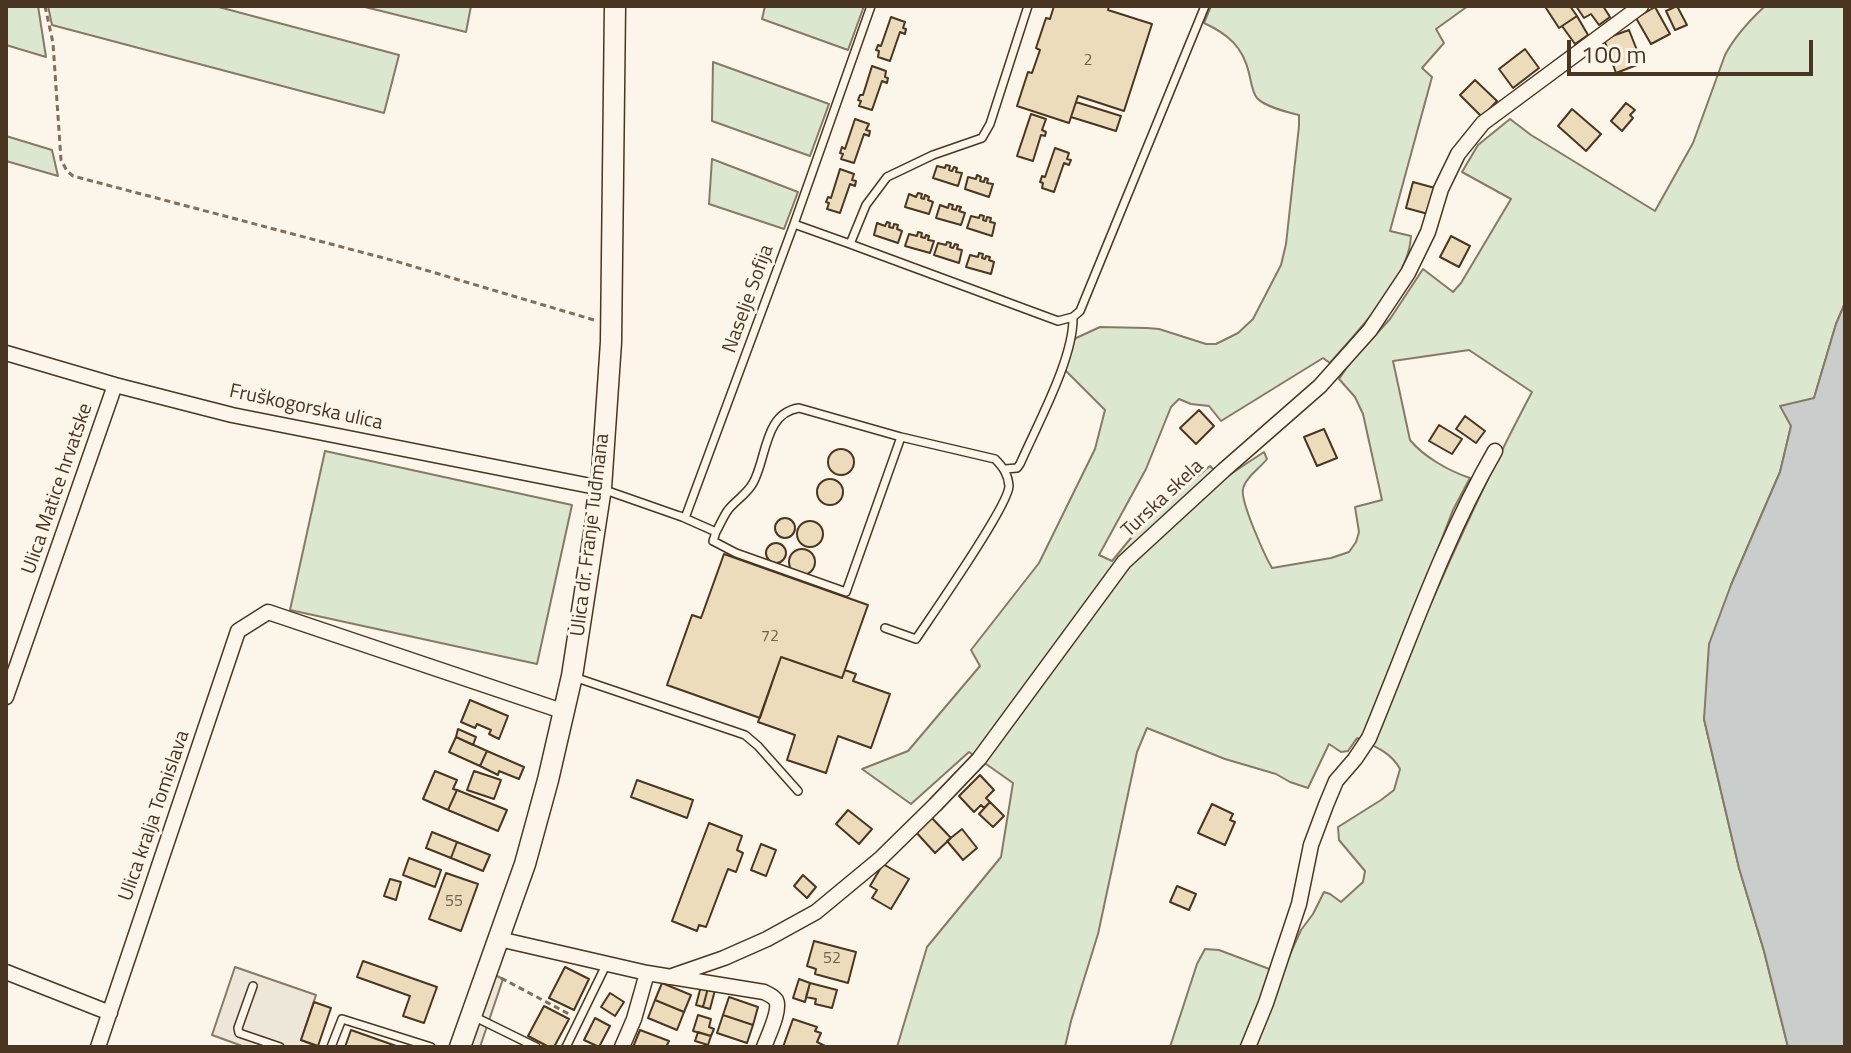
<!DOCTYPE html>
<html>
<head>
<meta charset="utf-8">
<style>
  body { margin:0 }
  #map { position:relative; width:1851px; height:1053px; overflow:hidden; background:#fbf6e9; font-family:"Titillium Web",sans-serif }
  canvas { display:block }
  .frame { position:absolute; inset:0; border:8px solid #4a3520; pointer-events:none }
  .scale { position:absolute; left:1567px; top:40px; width:246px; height:36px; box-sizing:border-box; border:4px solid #4a3520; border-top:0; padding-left:10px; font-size:24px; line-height:28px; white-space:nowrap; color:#4a3520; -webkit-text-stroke:6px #fbf6e9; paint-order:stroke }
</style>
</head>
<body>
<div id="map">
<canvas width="1851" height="1053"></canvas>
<div class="frame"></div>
<div class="scale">100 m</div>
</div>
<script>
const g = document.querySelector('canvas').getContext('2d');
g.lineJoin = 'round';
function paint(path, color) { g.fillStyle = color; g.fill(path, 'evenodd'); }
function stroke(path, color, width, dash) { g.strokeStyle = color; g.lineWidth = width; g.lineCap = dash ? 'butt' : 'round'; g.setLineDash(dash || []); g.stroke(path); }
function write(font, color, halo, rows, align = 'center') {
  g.font = font + ' "Titillium Web",sans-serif'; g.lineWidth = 6; g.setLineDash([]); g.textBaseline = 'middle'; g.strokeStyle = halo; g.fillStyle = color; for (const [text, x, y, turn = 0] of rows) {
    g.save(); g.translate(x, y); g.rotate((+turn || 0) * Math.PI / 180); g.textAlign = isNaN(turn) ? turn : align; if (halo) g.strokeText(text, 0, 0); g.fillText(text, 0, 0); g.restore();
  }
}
const green = new Path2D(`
  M6 6H38L46 57 6 45Z
  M48 6H215L399 55 384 113 52 25Z
  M361 6H471L466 32Z
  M765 6H864L848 50 762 19Z
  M1211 6H1468L1436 29 1444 43 1422 68 1432 77 1390 231 1411 236C1409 280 1358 330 1330 363L1323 358 1221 421 1209 406 1191 404 1179 399 1171 407 1146 469 1099 555 1112 561 1149 516 1210 466 1223 479 1264 452 1267 459C1260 468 1245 478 1243 489 1240 501 1265 556 1272 568L1331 558 1349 552 1356 542 1359 532 1355 507 1382 500 1363 414 1355 397 1339 379 1350 363 1390 319 1423 269 1453 292 1461 283 1511 199 1462 172 1478 145 1510 119 1531 135 1655 211 1693 143 1725 55C1735 36 1750 20 1765 6H1845V303L1836 324 1814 398 1791 426 1780 472 1731 585 1704 719 1739 868 1764 951 1788 1047H1170L1197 964 1205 949 1219 950 1272 970 1286 963 1301 930 1313 914 1324 892 1330 894 1341 902 1363 882 1365 871 1339 840 1338 827 1381 800 1394 790 1400 769C1391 752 1374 746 1357 738L1348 751 1341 752 1329 744 1308 788 1290 782 1276 774 1225 759 1147 728 1137 752 1098 934 1071 1021 1065 1047H897L927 947 1001 857 1013 783 969 752 911 804 862 769 908 751 980 666 971 650 1039 563 1095 449 1105 410 1065 370 1074 339 1100 327 1147 328 1159 329 1206 344H1216L1238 333 1253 319 1281 265 1286 244 1299 126V115C1287 112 1265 107 1257 98 1252 92 1251 81 1249 73 1243 47 1228 34 1204 23ZM1469 350 1532 392C1475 499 1428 610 1379 721L1372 719 1453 510 1470 478C1449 471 1424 457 1410 440L1393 361Z
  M713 62 829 104 810 156 712 121Z
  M6 136 52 150 58 176 6 161Z
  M712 159 798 192 784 229 709 204Z
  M325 451 572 505 537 664 290 610Z`);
paint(green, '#dce7d0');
stroke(green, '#887966', 2);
const parking = new Path2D(`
  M235 967 316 995 301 1040 318 1047H245L212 1035Z
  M495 975 503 979 480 1047H469Z`);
paint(parking, '#ede7d9');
stroke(parking, '#887966', 2);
const water = new Path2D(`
  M1845 303V1047H1788L1764 951 1739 868 1704 719 1709 644 1731 585 1780 472 1791 426 1780 406 1814 398 1836 324Z`);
paint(water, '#c9cecd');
stroke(water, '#887966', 2);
const building = new Path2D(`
  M1054 6H1109L1108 10 1152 24 1124 111 1078 96 1069 123 1017 106 1028 72 1032 73 1040 50 1036 48 1046 18 1050 19Z
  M1549 6H1570L1577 16 1559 28 1546 8Z
  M1576 6H1603L1610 17 1599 25 1591 14 1584 18Z
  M1677 6 1687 25 1675 30 1666 11Z
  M1655 7 1670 34 1651 44 1636 18Z
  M1577 16 1588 35 1575 44 1562 26Z
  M891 17 905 22 903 28 906 29 905 34 900 32 890 61 878 57 879 51 876 50 878 45 881 46Z
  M1629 30 1642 63 1616 73 1604 39Z
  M1525 49 1539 68 1513 88 1499 69Z
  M872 66 886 71 885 77 888 78 887 83 882 81 872 110 859 106 861 101 858 100 860 95H863Z
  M1475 80 1497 101 1482 117 1460 95Z
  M1076 102 1121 116 1116 131 1071 117Z
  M1626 103 1635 110 1630 115 1633 118 1622 131 1611 121Z
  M1572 109 1601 134 1586 151 1558 126Z
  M1031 114 1046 119 1042 130 1046 132 1045 136 1041 135 1033 161 1017 156Z
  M855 119 869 124 866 130 870 131 869 136 864 134 854 163 841 159 843 154 840 153 842 147 845 149Z
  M1055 148 1069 153 1067 159 1071 160 1069 165 1064 163 1054 192 1042 188 1043 183 1040 182 1042 176 1045 177Z
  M946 165 950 166 949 170 952 171 954 167 957 168 956 172 962 173 958 186 933 178 937 166 945 168Z
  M840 169 854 174 852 180 856 181 855 186 850 184 840 213 827 209 829 203 826 202 828 197 831 198Z
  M977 175 981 177 980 181 984 182 985 178 988 179 987 183 993 184 989 197 965 189 968 177 976 179Z
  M1413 182 1435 188 1428 214 1406 208Z
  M918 193 922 194 921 198 924 199 925 195 929 197 928 200 933 202 929 214 905 207 909 194 916 197Z
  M949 204 953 205 952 209 956 210 957 206 961 207 959 211 965 213 961 225 936 218 940 205 948 208Z
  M980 215 984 216 983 220 986 221 987 217 991 218 990 222 995 223 992 236 967 228 971 216 979 218Z
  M887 222 890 223 889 227 893 228 894 224 898 225 897 229 902 231 898 243 874 235 877 223 885 226Z
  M918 232 922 233 921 237 925 238 926 235 929 236 928 240 934 241 930 253 905 246 909 234 917 236Z
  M1451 236 1470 246 1459 267 1440 257Z
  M947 242 951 243 950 247 953 248 955 244 958 245 957 249 962 250 959 263 934 255 938 243 946 245Z
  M979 253 983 254 982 258 985 259 986 256 990 257 989 260 994 262 991 274 966 267 970 255 978 257Z
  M1199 410 1214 426 1196 444 1180 428Z
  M1465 416 1485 431 1476 443 1456 429Z
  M1439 425 1462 439 1452 454 1429 441Z
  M1324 429 1337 458 1317 466 1304 437Z
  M828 462a13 13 0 1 1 26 0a13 13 0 1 1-26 0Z
  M817 492a13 13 0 1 1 26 0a13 13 0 1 1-26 0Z
  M775 528a10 10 0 1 1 20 0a10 10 0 1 1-20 0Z
  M797 534a13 13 0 1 1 26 0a13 13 0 1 1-26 0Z
  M766 553a10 10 0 1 1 20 0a10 10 0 1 1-20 0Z
  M789 562a13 13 0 1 1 26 0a13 13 0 1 1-26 0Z
  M724 554 868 605 842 678 781 657 760 718 667 685 692 615 701 618Z
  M781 657 842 678 845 670 856 674 853 681 890 694 871 748 838 736 826 773 787 760 795 735 758 722Z
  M470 700 508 716 499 739 489 734 491 730 477 724 475 728 461 722Z
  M458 729 476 737 473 745 456 737Z
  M456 737 487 751 480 766 449 752Z
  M487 751 524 767 519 779 499 771 498 775 480 766Z
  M435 771 457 780 453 789 457 790 448 810 423 799Z
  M474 771 501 780 494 799 467 790Z
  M980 775 994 790 986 798 990 802 984 808 981 805 974 812 959 796Z
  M637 780 693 800 687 818 631 797Z
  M457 790 507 810 498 831 448 810Z
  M990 802 1004 816 993 827 979 814Z
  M1212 804 1233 814 1230 820 1235 822 1225 845 1198 833Z
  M848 810 872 829 859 844 836 824Z
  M930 816 951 838 935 853 915 831Z
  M709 823 742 836 737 850 743 853 736 872 728 869 706 927 699 925 697 931 672 921Z
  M962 829 977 848 963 860 947 841Z
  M432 832 457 842 451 858 426 848Z
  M457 842 490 855 483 871 451 858Z
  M761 844 776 850 766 876 751 870Z
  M409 858 441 870 435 887 403 875Z
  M883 864 909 879 891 909 872 898 877 890 870 886Z
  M446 873 478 884 461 931 429 919Z
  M803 875 816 887 807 898 794 886Z
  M390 879 401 882 396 900 384 896Z
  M1177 886 1196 894 1189 910 1170 902Z
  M814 941 856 952 848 983 815 974 816 969 807 966Z
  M363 961 437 987 424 1023 403 1016 410 996 357 977Z
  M565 967 589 979 574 1010 549 998Z
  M799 979 810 983 805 1002 793 998Z
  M662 983 691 995 684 1012 655 1000Z
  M810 983 837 990 832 1008 815 1004 816 999 806 997Z
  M701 986 708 988 703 1007 696 1005Z
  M708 988 715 990 710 1009 703 1007Z
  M610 993 624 1002 615 1016 601 1007Z
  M729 997 758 1007 753 1025 723 1015Z
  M655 1000 684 1012 677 1030 648 1018Z
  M314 1002 331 1008 318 1046 301 1040Z
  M544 1006 569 1019 554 1047H549L528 1036Z
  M698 1015 711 1019 709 1027 714 1029 711 1036 693 1031Z
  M723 1015 753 1025 747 1043 717 1033Z
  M595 1018 610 1026 599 1047 584 1040Z
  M793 1019 817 1027 815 1031 821 1033 817 1042 827 1047H783Z
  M351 1030 399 1047H345Z
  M640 1030 669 1041 666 1047H633Z
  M698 1032 711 1036 708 1045 695 1041Z`);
paint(building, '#ecdcbc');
stroke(building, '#4a3520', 2);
const lane = new Path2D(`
  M1028 6 990 124 982 138 933 155 887 177 866 205 850 244 1058 321 1073 317 1080 311 1205 6
  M794 224 850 244
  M1005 469 1017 468 1020 464C1037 425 1074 358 1073 317
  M605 490 685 518 794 224 871 6
  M680 516 716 532 713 541 736 553 846 592 901 437 995 459C1003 467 1008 474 1009 486 1009 505 932 615 916 639L885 628
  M716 532C720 525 723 517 728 510 736 500 747 494 753 483 767 458 764 413 799 408L901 437
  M574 677 745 735 758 746 798 791
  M253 986 238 1028 239 1033 280 1047
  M473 1016 536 1047
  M331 1047 342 1019 431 1047
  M566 1047 606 965`);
const street = new Path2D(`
  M6 353 115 385 232 415 601 488
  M6 697 115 385
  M499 939 647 973 764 992C768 994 773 996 776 1000 781 1010 768 1036 764 1047
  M6 972 110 1013
  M669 977 724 958 767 939 816 912 880 859 935 805 979 759 1124 562 1224 470 1320 386 1370 330 1408 273 1428 232 1441 189 1458 154 1483 123 1641 6
  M98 1047 238 631 268 612 565 712
  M622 1047 634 1019 647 973
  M1248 1047 1266 1003 1299 904 1311 845 1326 805 1336 781 1355 759 1369 738C1409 642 1443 541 1495 451`);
const secondary = new Path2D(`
  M460 1047 525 864 548 780 572 676 601 488 611 342 615 6`);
stroke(lane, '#4a3520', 10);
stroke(street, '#4a3520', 17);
stroke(secondary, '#4a3520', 23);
stroke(new Path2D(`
  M45 6 53 43 61 160 67 171 73 176 395 261 594 320
  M501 978 569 1014`), '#7f6f5c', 3, [6, 4]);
stroke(lane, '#fbf6e9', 7);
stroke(street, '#fbf6e9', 14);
stroke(secondary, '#fbf6e9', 20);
write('16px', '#725f47', null, [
  ["2",1088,61],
  ["72",770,637],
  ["55",454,902],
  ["52",832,959]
]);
write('20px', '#4a3520', '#fbf6e9', [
  ["Naselje Sofija",749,299,-70],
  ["Fruškogorska ulica",306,408,12],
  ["Ulica Matice hrvatske",58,489,-71],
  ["Turska skela",1163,499,-43],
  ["Ulica dr. Franje Tuđmana",591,535,-83],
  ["Ulica kralja Tomislava",155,816,-71]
]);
</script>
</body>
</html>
